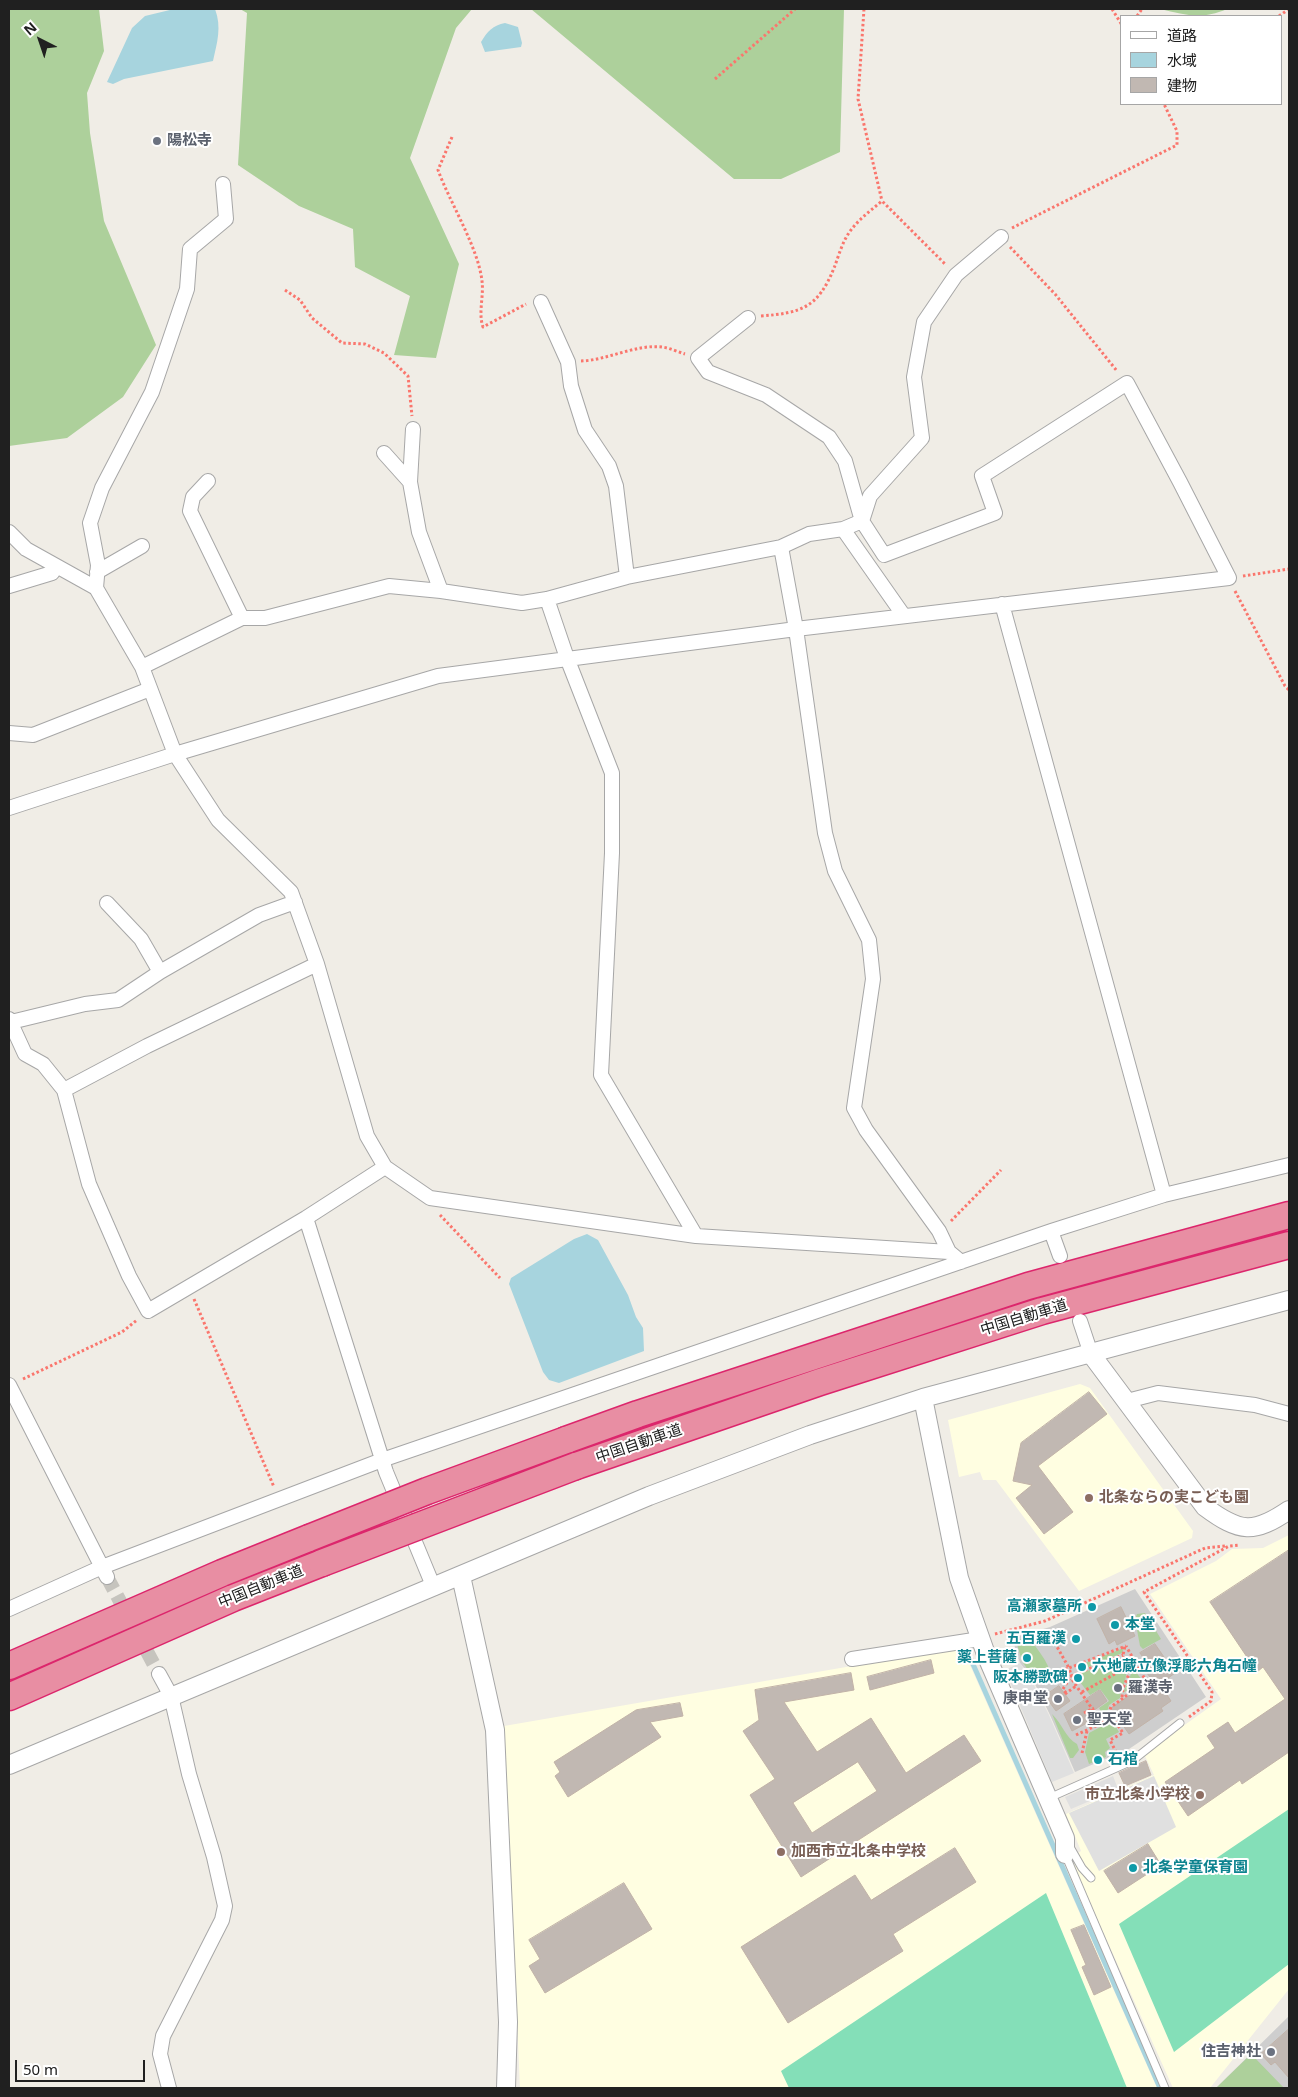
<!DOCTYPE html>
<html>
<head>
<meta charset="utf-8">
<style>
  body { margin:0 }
  #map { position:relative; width:1298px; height:2097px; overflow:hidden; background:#f0ede6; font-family:"Noto Sans","Noto Sans JP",sans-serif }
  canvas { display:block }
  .frame { position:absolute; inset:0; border:10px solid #202020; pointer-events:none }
  .legend { position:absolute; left:1120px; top:15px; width:162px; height:90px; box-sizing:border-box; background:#fff; border:1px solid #a6a6a6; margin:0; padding:6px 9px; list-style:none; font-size:15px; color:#202020 }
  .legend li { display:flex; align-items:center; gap:10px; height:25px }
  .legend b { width:25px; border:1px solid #a6a6a6 }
  .north { position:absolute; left:15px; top:15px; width:50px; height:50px; -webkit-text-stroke:4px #fff; paint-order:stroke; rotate:319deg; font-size:14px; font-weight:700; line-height:20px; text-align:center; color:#202020 }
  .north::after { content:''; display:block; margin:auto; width:18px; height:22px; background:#202020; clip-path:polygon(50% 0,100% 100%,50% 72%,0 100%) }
  .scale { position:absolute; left:15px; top:2060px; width:130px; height:22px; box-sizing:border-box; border:2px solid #202020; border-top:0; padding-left:6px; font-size:15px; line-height:18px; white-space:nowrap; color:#202020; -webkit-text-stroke:4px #fff; paint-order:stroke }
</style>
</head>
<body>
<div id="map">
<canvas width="1298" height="2097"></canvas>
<div class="frame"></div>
<ul class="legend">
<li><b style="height:6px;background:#fff"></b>道路</li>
<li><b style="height:14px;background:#a7d4de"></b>水域</li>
<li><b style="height:14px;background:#c1b8b2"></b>建物</li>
</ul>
<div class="north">N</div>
<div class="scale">50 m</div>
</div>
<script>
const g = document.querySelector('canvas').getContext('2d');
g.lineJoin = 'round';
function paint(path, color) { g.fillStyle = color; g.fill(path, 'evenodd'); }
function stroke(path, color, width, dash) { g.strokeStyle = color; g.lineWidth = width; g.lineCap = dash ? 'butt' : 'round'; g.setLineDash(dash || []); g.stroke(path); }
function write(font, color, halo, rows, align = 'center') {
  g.font = font + ' "Noto Sans","Noto Sans JP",sans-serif'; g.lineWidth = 4; g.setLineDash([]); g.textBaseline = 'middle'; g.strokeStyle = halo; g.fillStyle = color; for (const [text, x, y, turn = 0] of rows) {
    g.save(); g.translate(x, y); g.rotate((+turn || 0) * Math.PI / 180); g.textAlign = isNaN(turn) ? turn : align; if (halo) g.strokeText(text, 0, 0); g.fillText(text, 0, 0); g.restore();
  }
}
paint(new Path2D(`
  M1080 1384 1090 1388 1193 1531 1192 1538 1079 1591 996 1480H983L980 1472 959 1477 948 1420Z
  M1289 1535V1989L1210 2088H1173L1070 1858 1081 1851 1066 1814 1154 1775 1144 1754 1221 1699 1150 1594 1216 1561 1232 1549 1263 1548Z
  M962 1647 1157 2088H520L504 1726Z`), '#fffee1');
paint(new Path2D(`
  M1135 1589 1206 1697 1129 1749 1075 1772 1050 1715 1032 1678 1020 1663 1012 1638 1050 1627Z
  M1289 2016V2088H1216Z`), '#cecece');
paint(new Path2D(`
  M9 9H99L104 51 87 93 90 133 104 221 156 345 123 397 67 438 9 446Z
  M240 9H472L456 28 410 158 459 264 436 358 394 355 410 296 355 267 353 229 299 206 238 165 247 13Z
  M531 9H844L840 152 781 179H734Z
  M1160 9H1227C1201 20 1186 15 1160 9Z
  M1145 1613 1161 1639 1143 1649 1140 1646 1135 1619 1137 1614Z
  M1025 1638 1031 1639C1039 1654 1050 1661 1051 1680L1037 1684 1022 1661 1016 1641Z
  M1124 1648 1122 1653 1079 1671 1077 1666Z
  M1118 1659C1134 1672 1122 1682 1120 1698L1109 1705 1107 1712 1109 1716 1105 1719 1099 1708 1109 1701 1100 1689 1090 1695 1080 1682V1673L1108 1665Z
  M1132 1667 1142 1680 1123 1693 1131 1674 1129 1668Z
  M1052 1714C1063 1725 1065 1737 1077 1744L1079 1750 1073 1758H1070Z
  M1112 1721 1119 1732 1106 1739 1110 1748 1105 1752 1106 1757 1089 1764 1085 1752 1089 1733Z
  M1247 2058H1255L1284 2088H1216Z`), '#add09b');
paint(new Path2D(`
  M1289 1809V1964L1174 2052 1119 1924Z
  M1046 1893 1127 2088H789L781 2071Z`), '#84dfb8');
paint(new Path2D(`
  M1020 1663 1031 1679 1049 1715 1074 1773 1052 1782 1005 1670Z
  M1113 1776 1118 1789 1071 1809 1065 1797Z
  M1154 1776 1176 1827 1099 1871 1069 1813Z`), '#e0e0e0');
paint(new Path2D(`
  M174 9H215C222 27 217 43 213 61L124 79 113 84 107 82 132 28 145 16Z
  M505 23 518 27 522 43 521 47 485 52 481 42C487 32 493 25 505 23Z
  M587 1234 598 1240 628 1295 636 1317 643 1328 644 1351 559 1383 549 1380 543 1372 509 1284 511 1278 574 1239Z`), '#a7d4de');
stroke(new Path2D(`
  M965 1646 1160 2088`), '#a7d4de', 5);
const building = new Path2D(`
  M1089 1392 1107 1414 1038 1466 1073 1512 1044 1534 1016 1498 1032 1485 1013 1481 1021 1443Z
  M1289 1550V1752L1242 1784 1240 1780 1188 1816 1165 1782 1215 1748 1207 1736 1228 1722 1235 1733 1285 1699 1263 1667 1257 1672 1210 1602Z
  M1121 1607 1135 1636 1117 1645 1115 1640 1109 1644 1097 1619Z
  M1155 1644 1175 1673 1160 1684 1171 1701 1161 1708 1163 1711 1129 1734 1111 1708 1152 1680 1147 1673 1152 1670 1140 1653Z
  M931 1660 934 1673 870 1690 867 1677Z
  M851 1673 854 1690 784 1702 817 1752 871 1718 906 1773 964 1735 981 1761 801 1877 750 1795 775 1779 743 1731 759 1720 755 1690ZM858 1762 877 1791 812 1833 793 1803Z
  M1059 1686 1070 1701 1056 1711 1045 1696Z
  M1100 1690 1107 1701 1086 1716 1089 1722 1072 1731 1064 1714Z
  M680 1703 683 1716 650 1722 661 1737 568 1797 555 1776 560 1772 554 1762 636 1710Z
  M1146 1761 1151 1775 1125 1786 1119 1773Z
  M1148 1844 1161 1865 1118 1893 1104 1871Z
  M955 1848 976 1882 893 1934 903 1951 788 2023 741 1947 855 1875 871 1900Z
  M624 1883 652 1929 545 1993 529 1966 540 1959 529 1940Z
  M1084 1925 1111 1987 1094 1995 1082 1967 1086 1965 1071 1930Z
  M1289 2029V2078L1275 2062 1271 2065 1261 2054Z`);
paint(building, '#c1b8b2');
stroke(building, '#c2b3a8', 1);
stroke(new Path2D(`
  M107 1577 159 1674`), '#c6c4be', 14, [14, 7]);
const service = new Path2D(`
  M1049 1798 1132 1761 1180 1723
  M1070 1847 1082 1868 1091 1878
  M1065 1854 1165 2088`);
const minor = new Path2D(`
  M541 302 568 362 571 386 585 430 609 466 616 486 627 577
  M413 429 410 482 419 532 441 591
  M384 453 410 482
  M208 481 193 497 190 511 242 618
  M843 529 904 616
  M9 532 26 549 96 588 142 667 175 754 218 820 291 892 317 964 367 1136 385 1167 430 1198 696 1236 949 1252 961 1262
  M781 547 796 629 825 833 835 871 869 940 873 979 854 1108 866 1130 939 1231 949 1252
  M97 572 142 546
  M9 586 52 573 56 567
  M96 588 98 565 90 523 102 488 152 392 187 289 190 249 226 219 223 184
  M547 599 567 658 612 773V853L601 1075 696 1236
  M1002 604 1164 1195
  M142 667 242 618H265L389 586 441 591 522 603 547 599 627 577 781 547 809 534 843 529 862 521 870 496 922 438 914 377 924 322 956 275 1001 237
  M9 733 33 735 150 689
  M9 808 175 754 438 676 796 629 1229 578 1180 482 1127 383 982 476 995 513 884 555 862 521 845 461 829 437 766 395 708 372 698 358 748 318
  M107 903 141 939 160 972
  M9 1019 25 1054 43 1064 64 1090 89 1184 129 1276 148 1311 306 1218 385 1167
  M11 1022 85 1004 118 1000 160 972 259 915 295 902
  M64 1090 147 1046 317 964
  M306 1218 386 1472 434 1588
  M1051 1231 1060 1256
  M1080 1321 1091 1354
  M9 1385 107 1577
  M1127 1401 1158 1393 1255 1405 1289 1414
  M9 1609 102 1567 382 1460 1051 1231 1164 1195 1289 1165
  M852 1659 980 1639
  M159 1674 171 1696 189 1774 214 1857 225 1906 222 1920 163 2036 160 2054 169 2088`);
const tertiary = new Path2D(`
  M1091 1354 1205 1507C1240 1533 1254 1534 1289 1510
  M923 1398 959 1578 987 1657 1065 1838V1854
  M461 1576 495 1730 508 2022 506 2088
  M9 1765 649 1496 810 1435 923 1398 1289 1300`);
const motorway = new Path2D(`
  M566 1440 638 1414 1028 1286 1289 1215
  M576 1466 820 1382 1042 1311 1289 1245
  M9 1666 222 1573 309 1538
  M9 1697 233 1598 322 1563`);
stroke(service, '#a7a7a7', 9);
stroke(minor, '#a7a7a7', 16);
stroke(tertiary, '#a7a7a7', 20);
stroke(motorway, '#dc266c', 29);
stroke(new Path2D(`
  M864 9 858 99 882 201
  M1112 9 1122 25
  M1137 16 1142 9
  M1279 16 1289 9
  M715 79 795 9
  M452 137 438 170C450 203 478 247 482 281 484 296 478 313 483 327L526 304
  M1012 228 1177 145V131L1164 104
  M1010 247 1055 294 1117 371
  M285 290 300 300 312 318 342 343 365 344 384 353 408 376 412 416
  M761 316C801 313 818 308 834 268 838 258 841 246 847 236 855 222 869 212 882 201L946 265
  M581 361C608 360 636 344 662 347 670 348 678 352 685 354
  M1243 576 1289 569
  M1235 591 1285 686 1289 690
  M440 1215 500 1278
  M951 1221 1001 1170
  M194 1299 274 1487
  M23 1379 122 1332 137 1320
  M995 1634 1045 1621 1205 1548 1226 1546
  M1047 1677 1069 1668 1056 1645
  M1082 1692 1135 1663
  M1066 1693 1063 1689 1071 1676 1123 1655
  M1065 1694 1076 1686
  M1122 1697 1123 1688 1129 1674 1123 1655 1125 1646
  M1084 1713 1094 1708
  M1189 1717 1211 1701 1212 1692 1144 1592 1229 1546 1239 1545
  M1113 1718 1109 1712 1111 1707 1146 1681 1126 1646
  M1102 1723 1073 1681 1069 1668 1126 1646
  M1076 1735 1113 1718 1123 1733 1110 1740 1118 1756
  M1082 1753 1087 1731`), '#fa766d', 3, [2.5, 2.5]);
stroke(service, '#fff', 7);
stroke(minor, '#fff', 14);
stroke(tertiary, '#fff', 18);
stroke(motorway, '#e88ea3', 26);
const motorwayBridge = new Path2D(`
  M309 1538 427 1491 566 1440
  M322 1563 576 1466`);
stroke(motorwayBridge, '#dc266c', 29, []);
stroke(motorwayBridge, '#e88ea3', 26);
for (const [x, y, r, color] of [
  [157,141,5,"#6b7280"],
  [1089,1498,5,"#8d6e63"],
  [1092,1607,5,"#0f9aa8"],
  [1115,1625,5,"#0f9aa8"],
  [1076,1639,5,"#0f9aa8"],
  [1027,1658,5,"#0f9aa8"],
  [1082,1667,5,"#0f9aa8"],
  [1078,1678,5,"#0f9aa8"],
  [1118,1688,5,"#6b7280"],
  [1058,1699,5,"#6b7280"],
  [1077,1720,5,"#6b7280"],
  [1098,1760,5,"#0f9aa8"],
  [1200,1795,5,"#8d6e63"],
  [781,1852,5,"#8d6e63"],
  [1133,1868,5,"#0f9aa8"],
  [1271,2052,5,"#6b7280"]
]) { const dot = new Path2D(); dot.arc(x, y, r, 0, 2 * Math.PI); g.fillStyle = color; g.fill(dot); stroke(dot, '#fff', 2); }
write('bold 15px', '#5b616d', '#fff', [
  ["陽松寺",167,141],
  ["羅漢寺",1128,1688],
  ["庚申堂",1048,1699,"right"],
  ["聖天堂",1087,1720],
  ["住吉神社",1261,2052,"right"]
], 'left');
write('15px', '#202020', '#fff', [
  ["中国自動車道",1024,1318,-17],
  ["中国自動車道",639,1444,-19],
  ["中国自動車道",261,1587,-22]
]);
write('bold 15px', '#785e54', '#fff', [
  ["北条ならの実こども園",1099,1498],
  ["市立北条小学校",1190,1795,"right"],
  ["加西市立北条中学校",791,1852]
], 'left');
write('bold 15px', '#0d838f', '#fff', [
  ["高瀬家墓所",1082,1607],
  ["本堂",1125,1625,"left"],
  ["五百羅漢",1066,1639],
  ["薬上菩薩",1017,1658],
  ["六地蔵立像浮彫六角石幢",1092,1667,"left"],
  ["阪本勝歌碑",1068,1678],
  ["石棺",1108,1760,"left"],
  ["北条学童保育園",1143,1868,"left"]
], 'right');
</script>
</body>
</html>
